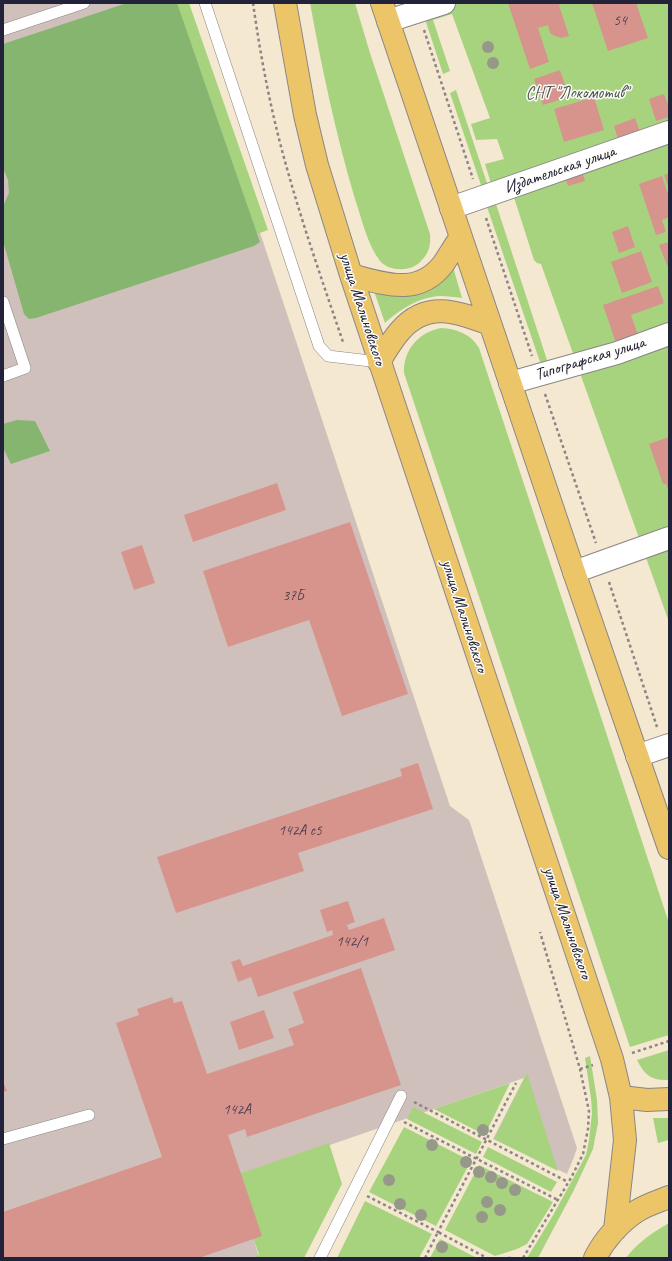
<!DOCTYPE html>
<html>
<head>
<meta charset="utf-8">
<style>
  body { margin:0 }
  #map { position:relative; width:672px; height:1261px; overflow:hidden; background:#f4e8d0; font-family:Caveat,sans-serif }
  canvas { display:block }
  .frame { position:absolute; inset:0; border:4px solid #22223b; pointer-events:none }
</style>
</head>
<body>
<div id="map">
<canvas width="672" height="1261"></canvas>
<div class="frame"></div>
</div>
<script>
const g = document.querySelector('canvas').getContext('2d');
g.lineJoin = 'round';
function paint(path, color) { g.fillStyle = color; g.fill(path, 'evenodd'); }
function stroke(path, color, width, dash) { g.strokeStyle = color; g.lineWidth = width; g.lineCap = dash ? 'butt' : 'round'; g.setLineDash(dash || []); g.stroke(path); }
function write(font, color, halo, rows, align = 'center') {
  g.font = font + ' Caveat,sans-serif'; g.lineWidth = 3; g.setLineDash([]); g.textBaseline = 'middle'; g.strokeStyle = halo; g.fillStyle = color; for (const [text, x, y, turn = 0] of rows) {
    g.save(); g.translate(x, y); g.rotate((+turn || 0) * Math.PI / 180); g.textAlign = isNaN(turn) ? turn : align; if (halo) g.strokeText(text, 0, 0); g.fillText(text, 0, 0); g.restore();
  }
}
paint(new Path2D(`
  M3 3H184L450 806 469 820 577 1148 574 1157 567 1174 493 1139 524 1078 237 1177 259 1258H3Z`), '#d0c0bc');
paint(new Path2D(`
  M177 3H189L268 230 257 234Z
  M310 3H355L370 53 430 234C431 245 429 253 421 261 412 272 389 272 380 261 367 244 362 219 355 199 336 135 322 69 310 3Z
  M448 3H669V622L541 264 537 263 534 260 512 191 492 187 485 164 504 159 497 139 476 140 471 124 490 118 452 14 433 20 450 71 443 74 424 16Z
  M456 90 489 189 483 191 450 93Z
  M495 201 548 363 541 365 486 204Z
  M453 267 462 298C455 297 447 296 440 296 419 297 399 310 385 323L374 291Z
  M441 328C457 329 471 334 479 348L669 923V1035L630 1047 404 373C403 350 419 332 441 328Z
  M669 1050V1080C652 1081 644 1075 637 1060Z
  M590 1056 597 1100 598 1123 593 1149 574 1190 538 1258H527L552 1217 586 1155 589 1140 592 1113 591 1098 585 1058Z
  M527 1073 558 1171 494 1139Z
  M510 1083 485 1135 434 1109Z
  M413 1107 482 1142 476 1154 407 1119Z
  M653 1118H669V1140L658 1143Z
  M404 1127 471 1161 436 1226 369 1192Z
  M329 1143 342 1184 304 1258H256V1256L259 1255 233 1176Z
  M488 1147 557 1182 551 1192 483 1157Z
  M479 1165 553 1202 527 1244 517 1249 495 1256 445 1230Z
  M365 1201 432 1234 419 1258H337Z
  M669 1223V1258H626C637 1243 653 1232 669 1223Z
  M440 1239 477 1258H430Z`), '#a7d37f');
paint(new Path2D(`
  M127 3H177L260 242 254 246 36 318 29 319 24 314 3 241V206L9 193 8 180 3 168V44Z
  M17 420 35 421 50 451 11 464 3 448V424Z`), '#85b56e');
paint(new Path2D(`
  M508 3H564L559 5 569 36 561 38 555 36 550 33 548 25 538 28 549 62 530 69Z
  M592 3H636L648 38 608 51Z
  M560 70 569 97 543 105 534 79Z
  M664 94 669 107V117L656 121 649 99Z
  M594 97 604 130 564 142 554 109Z
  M635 118 641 135 619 142 614 126Z
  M582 171 585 181 568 186 565 177Z
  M669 173V189L664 175Z
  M662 176 669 197V217L662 220 666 232 656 235 639 184Z
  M628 226 635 247 619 253 612 232Z
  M669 242V270L659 245Z
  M641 251 652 282 622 293 611 262Z
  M658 286 664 303 631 315 639 338 617 346 603 305Z
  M669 437V492L666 484H663L649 444Z
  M277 483 286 510 193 542 184 515Z
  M350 522 408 694 342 716 309 620 228 647 203 571Z
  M142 545 155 583 134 590 121 552Z
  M418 763 433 809 298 853 304 871 176 913 157 857 402 776 400 769Z
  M348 901 355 922 347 925 349 930 384 918 395 950 258 997 251 977 238 982 231 962 240 959 243 966 333 935 332 930 327 932 320 910Z
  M361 968 401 1085 247 1137 245 1129 228 1135 262 1236 199 1258H3V1212L162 1157 116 1023 139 1015 137 1009 172 997 174 1003 182 1001 207 1074 294 1045 288 1029 304 1023 293 992Z
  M264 1010 274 1038 239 1050 230 1022Z
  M3 1081 7 1091 3 1092Z`), '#d7948d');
const service = new Path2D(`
  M205 3 319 346 328 356 379 362
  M3 30 84 3
  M3 302 25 368 3 376
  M3 1139 89 1115
  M320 1258 401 1096`);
const minor = new Path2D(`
  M388 21 444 3
  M451 208 669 132
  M510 383 617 353 669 334
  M574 572 669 538
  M637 756 669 745`);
const trunk = new Path2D(`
  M285 3 305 115 317 165 351 275 612 1059 621 1097 625 1140 615 1230
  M382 3 574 572 669 848
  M351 275C385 284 419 297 444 263 450 254 455 245 461 237
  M379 362C385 352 392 340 400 331 427 300 457 312 490 324
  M621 1097 647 1100 669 1099
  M595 1258C604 1240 620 1222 637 1211 646 1205 659 1201 669 1197`);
stroke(service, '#8b8586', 12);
stroke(minor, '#8b8586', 24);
stroke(trunk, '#8b8586', 24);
stroke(new Path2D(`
  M253 3C261 60 272 117 288 172 304 229 324 286 343 342
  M424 30 473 179
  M486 218 532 356
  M545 394 596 543
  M609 582 657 727
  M632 1053 669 1041
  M580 1069 593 1065
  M414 1102 568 1182
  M404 1122 558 1200
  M367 1196 438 1232 516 1083
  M425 1258 438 1232 487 1258
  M508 1258H511
  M523 1258 571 1178 583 1154 588 1129 589 1111 580 1069 540 932`), '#8b8586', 2.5, [3, 3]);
stroke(service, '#fff', 11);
stroke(minor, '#fff', 22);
stroke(trunk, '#edc569', 22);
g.fillStyle = '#969889';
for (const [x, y] of [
  [488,47],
  [493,63],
  [483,1130],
  [432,1145],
  [466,1162],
  [479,1172],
  [491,1177],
  [389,1180],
  [502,1183],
  [515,1190],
  [487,1202],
  [400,1204],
  [500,1210],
  [421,1215],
  [482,1217],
  [442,1247]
]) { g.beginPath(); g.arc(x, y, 6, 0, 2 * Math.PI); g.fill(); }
write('15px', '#4f3e50', null, [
  ["54",620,21],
  ["37Б",293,596],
  ["142А с5",300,831],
  ["142/1",352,942],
  ["142А",237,1110]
]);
write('17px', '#4a574f', '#fdfcf7', [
  ["СНТ \"Локомотив\"",577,94]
]);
write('17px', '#22223b', '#fdfcf7', [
  ["Издательская улица",560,170,-19],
  ["улица Малиновского",362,309,72],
  ["Типографская улица",590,359,-17],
  ["улица Малиновского",464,616,72],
  ["улица Малиновского",567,923,71]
]);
</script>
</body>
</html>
